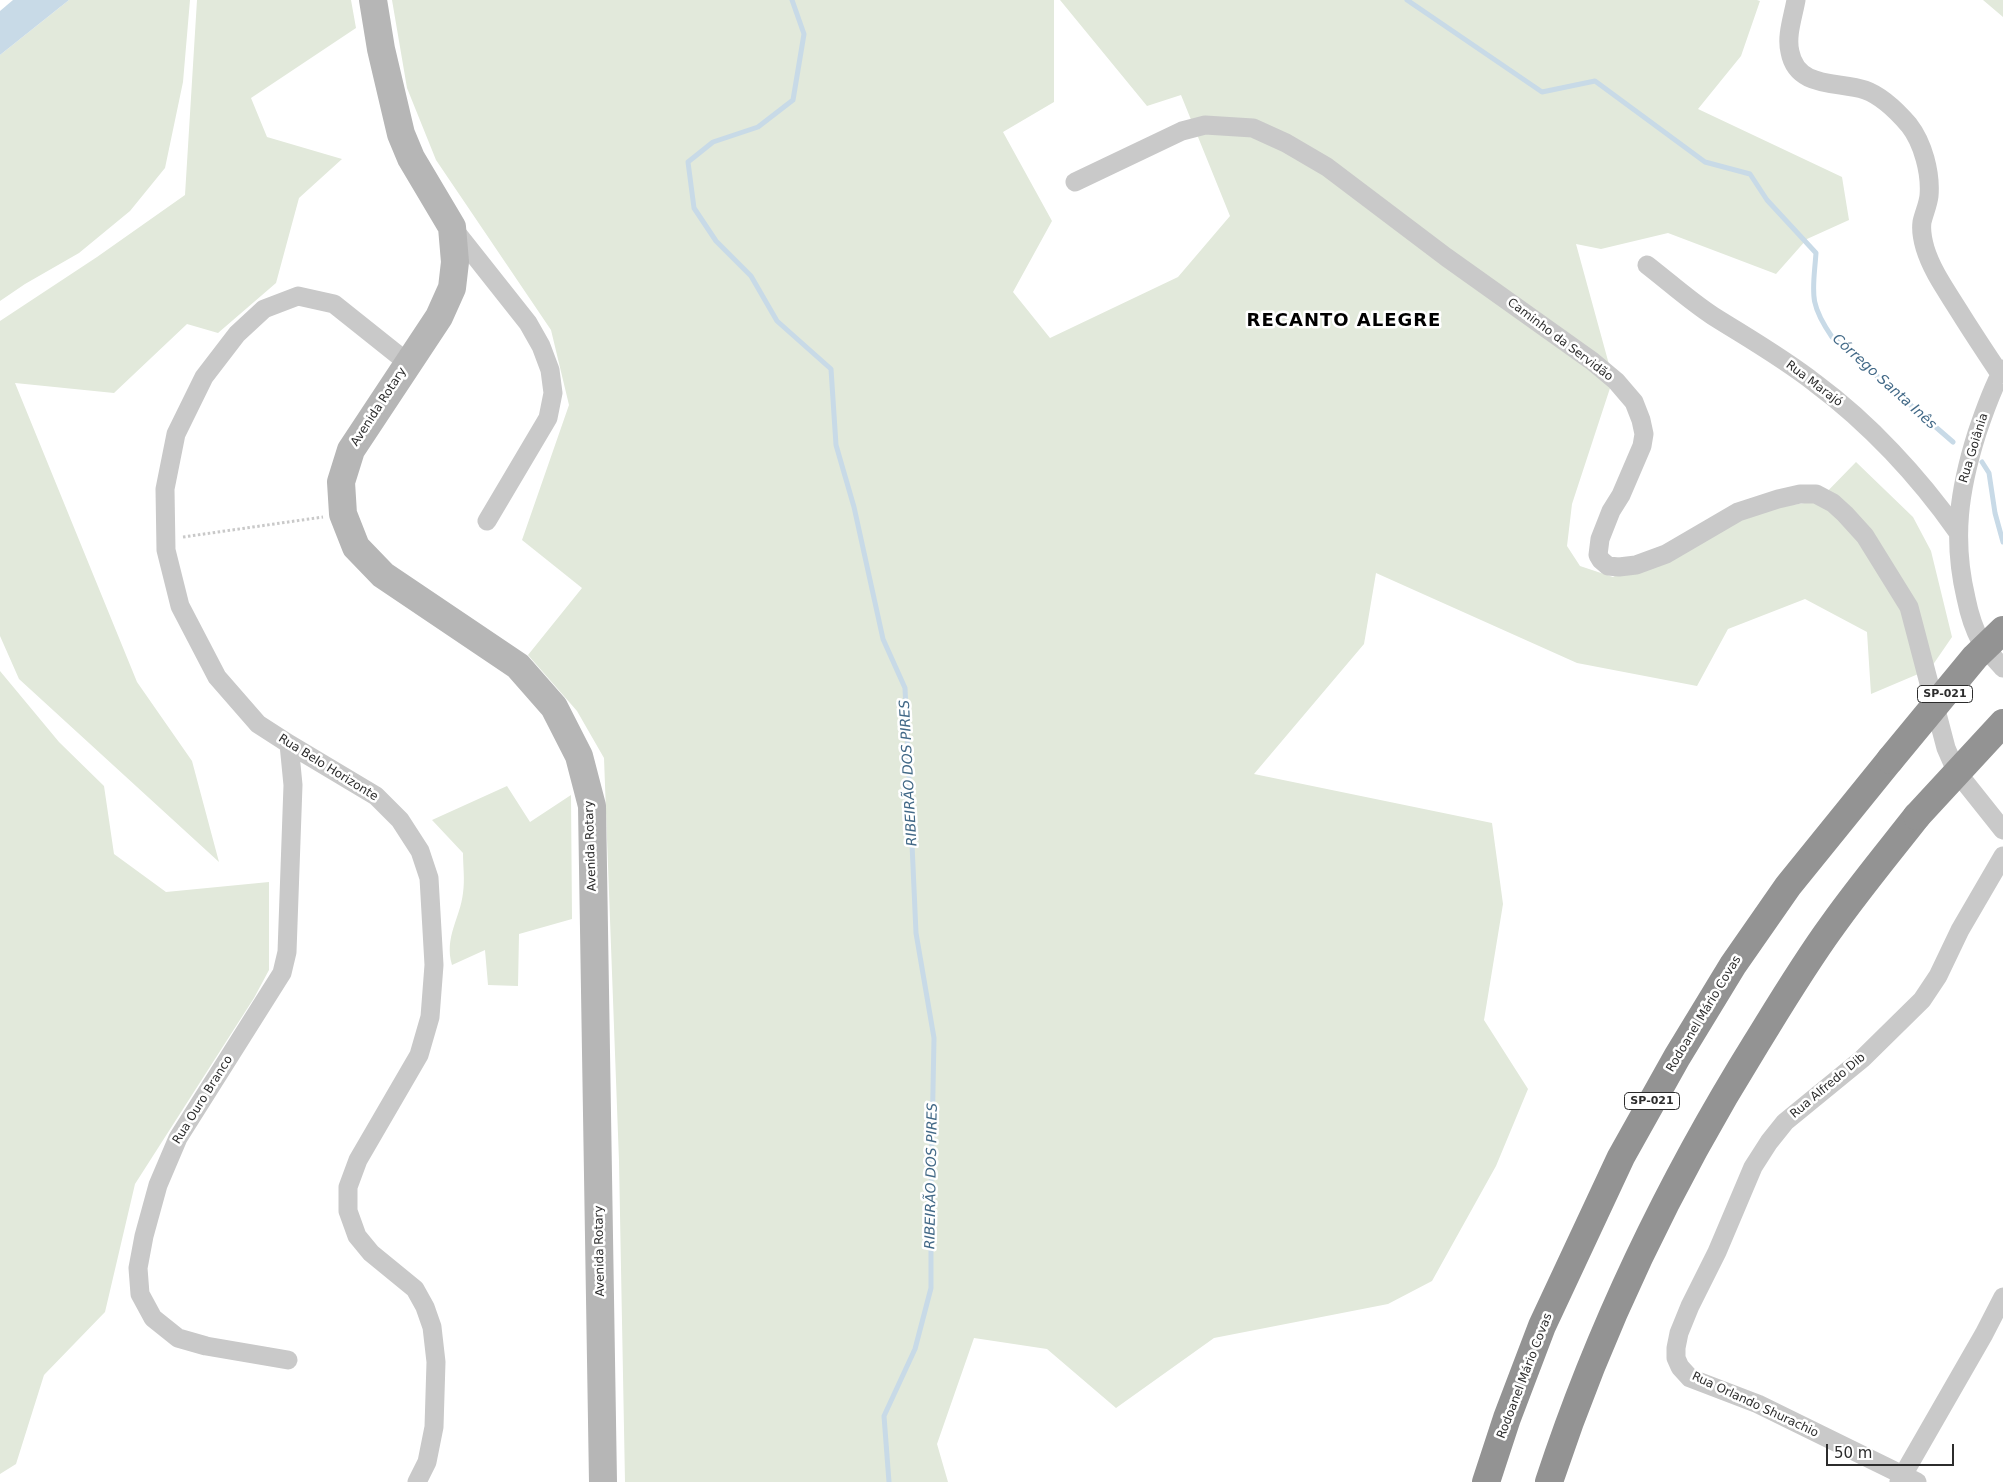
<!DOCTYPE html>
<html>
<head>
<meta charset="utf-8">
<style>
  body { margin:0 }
  #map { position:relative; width:2003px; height:1482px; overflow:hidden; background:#fff; font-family:"DejaVu Sans",sans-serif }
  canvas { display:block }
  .scale { position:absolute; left:1826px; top:1444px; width:128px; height:22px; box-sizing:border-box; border:2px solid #2c2c2c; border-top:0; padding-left:6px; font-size:15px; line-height:18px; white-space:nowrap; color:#2c2c2c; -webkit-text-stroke:4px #fff; paint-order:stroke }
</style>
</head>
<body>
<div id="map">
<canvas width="2003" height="1482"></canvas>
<div class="scale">50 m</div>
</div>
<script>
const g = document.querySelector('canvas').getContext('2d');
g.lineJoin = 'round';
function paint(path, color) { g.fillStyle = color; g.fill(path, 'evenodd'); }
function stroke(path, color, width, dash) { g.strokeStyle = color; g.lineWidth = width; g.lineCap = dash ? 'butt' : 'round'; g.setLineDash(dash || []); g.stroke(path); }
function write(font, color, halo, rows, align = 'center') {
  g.font = font + ' "DejaVu Sans",sans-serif'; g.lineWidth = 5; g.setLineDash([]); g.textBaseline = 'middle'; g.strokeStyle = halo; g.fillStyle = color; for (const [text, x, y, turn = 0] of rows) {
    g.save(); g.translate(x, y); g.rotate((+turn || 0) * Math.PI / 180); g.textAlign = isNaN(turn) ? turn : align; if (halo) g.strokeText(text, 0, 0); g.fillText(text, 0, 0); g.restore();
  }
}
paint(new Path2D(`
  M69 0H190L183 82 165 168 130 211 79 253 25 284 0 301V55Z
  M197 0H351L356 28 251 98 267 137 342 159 299 198 276 283 218 333 187 324 114 393 15 383 137 682 192 761 219 862 19 679 0 636V321L97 257 185 195Z
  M392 0H1054V102L1003 132 1052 221 1013 292 1050 338 1178 277 1230 216 1181 95 1147 106 1060 0H1757L1760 1 1741 56 1698 109 1842 177 1849 220 1807 239 1776 274 1668 233 1601 249 1576 244 1613 379 1572 504 1567 546 1580 566 1613 577 1714 517 1818 501 1856 462 1913 517 1931 551 1952 637 1930 669 1871 694 1867 632 1805 599 1728 629 1697 686 1577 663 1376 573 1364 644 1254 774 1492 823 1503 904 1484 1020 1528 1089 1496 1166 1432 1281 1388 1304 1214 1338 1116 1408 1047 1349 974 1338 937 1444 948 1482H625L619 1161 604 758 577 711 528 655 582 588 522 540 569 405 551 330 436 160 407 88Z
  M1983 0H2003V17Z
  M0 671 59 742 104 786 114 854 166 892 269 882V970L254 998 135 1184 105 1312 44 1375 16 1464 0 1474Z
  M507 786 530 822 571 795 572 919 519 934 518 986 488 985 485 950 452 965C444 937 460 919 463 893 465 880 463 866 463 853L432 820Z`), '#e2e9db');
paint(new Path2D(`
  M13 0H69L0 55V11Z`), '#c8dae7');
stroke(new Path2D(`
  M792 0 804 34 793 100 758 127 713 142 688 162 694 208 716 241 751 276 777 321 831 369 836 445 854 507 883 639 905 688 916 933 934 1038 931 1191V1288L915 1349 884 1416 889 1482
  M1407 0 1542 92 1595 81 1705 162 1750 174 1767 200 1816 253C1813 293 1808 302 1832 337L1953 442
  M1982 462 1989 473 1995 513 2003 542`), '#c8dae7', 5);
stroke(new Path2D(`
  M183 537 323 517`), '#c9c9c9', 3, [2.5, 2.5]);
stroke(new Path2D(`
  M1796 0C1793 17 1786 36 1790 52 1797 89 1838 81 1865 90 1882 96 1897 111 1909 125 1923 143 1931 173 1929 196 1928 205 1924 213 1922 222 1921 229 1923 241 1925 248 1932 271 1946 290 1959 311 1972 332 1986 353 2000 374
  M1075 182 1182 131 1205 125 1253 128 1286 143 1327 167 1446 257 1592 361 1616 381 1634 402 1641 420 1644 434 1642 446 1621 495 1611 511 1600 539 1598 555 1601 560 1608 566 1619 567 1636 565 1666 554 1738 512 1778 499 1800 494H1816L1833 503 1845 514 1865 536 1909 607 1946 748 1956 771 2003 830
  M452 227 528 323 541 346 550 370 553 393 548 418 487 521
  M1647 265C1669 282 1690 301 1713 316 1748 338 1783 358 1815 383 1869 423 1919 477 1957 531
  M408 363 334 304 298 296 264 309 237 334 204 377 176 434 165 489 166 550 180 606 217 677 258 724 289 744 376 796 400 820 420 851 429 878 434 965 430 1017 419 1055 358 1160 348 1187V1211L357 1236 371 1253 415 1289 425 1307 432 1327 436 1362 434 1427 427 1462 417 1482
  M2003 369C1992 389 1984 412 1977 433 1959 490 1952 539 1966 598 1969 613 1974 629 1981 642 1987 651 1996 660 2003 668
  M288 1360 206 1346 178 1338 153 1318 140 1294 138 1268 144 1236 158 1185 178 1138 282 973 287 952 293 785 289 744
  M1899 1482 1984 1334 2003 1297
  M1917 1482 1758 1404 1690 1378 1680 1367 1676 1358V1348L1679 1333 1690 1306 1717 1252 1753 1167 1769 1142 1785 1122 1862 1059 1922 1000 1938 976 1960 930 2003 856`), '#c9c9c9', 19);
stroke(new Path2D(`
  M373 0 381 49 401 134 411 158 452 227 455 262 452 288 439 317 351 450 341 482 343 514 356 547 383 575 518 666 554 707 579 756 592 806 603 1482`), '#b6b6b6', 28);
stroke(new Path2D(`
  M1486 1482 1507 1418 1542 1326 1621 1157 1677 1057 1733 965 1788 886 1890 760
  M1549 1482C1600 1327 1671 1180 1757 1042 1781 1003 1805 963 1832 926 1859 888 1888 853 1917 816`), '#939393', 28);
stroke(new Path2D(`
  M1890 760 1975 657 2003 630
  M1917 816 2003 723`), '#939393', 28);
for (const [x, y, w] of [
  [1945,694,55],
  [1652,1101,55]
]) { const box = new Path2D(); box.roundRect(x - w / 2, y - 8.5, w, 17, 4); g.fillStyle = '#fff'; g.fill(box); stroke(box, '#2c2c2c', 1); }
write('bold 11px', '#2c2c2c', null, [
  ["SP-021",1945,694],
  ["SP-021",1652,1101]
]);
write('12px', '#2c2c2c', '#fff', [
  ["Caminho da Servidão",1560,340,37],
  ["Rua Marajó",1814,384,37],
  ["Avenida Rotary",379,407,-57],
  ["Rua Goiânia",1974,448,-73],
  ["Rua Belo Horizonte",328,768,32],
  ["Avenida Rotary",591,846,-92],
  ["Rodoanel Mário Covas",1704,1014,-59],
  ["Rua Alfredo Dib",1828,1086,-40],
  ["Rua Ouro Branco",203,1100,-58],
  ["Avenida Rotary",600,1251,-91],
  ["Rodoanel Mário Covas",1525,1376,-69],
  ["Rua Orlando Shurachio",1755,1405,25]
]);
write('italic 14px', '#426987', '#fff', [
  ["Córrego Santa Inês",1884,382,42],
  ["RIBEIRÃO DOS PIRES",909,773,-93],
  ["RIBEIRÃO DOS PIRES",932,1176,-89]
]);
g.letterSpacing = '1px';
write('bold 18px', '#000', '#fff', [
  ["RECANTO ALEGRE",1344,321]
]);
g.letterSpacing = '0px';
</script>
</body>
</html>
